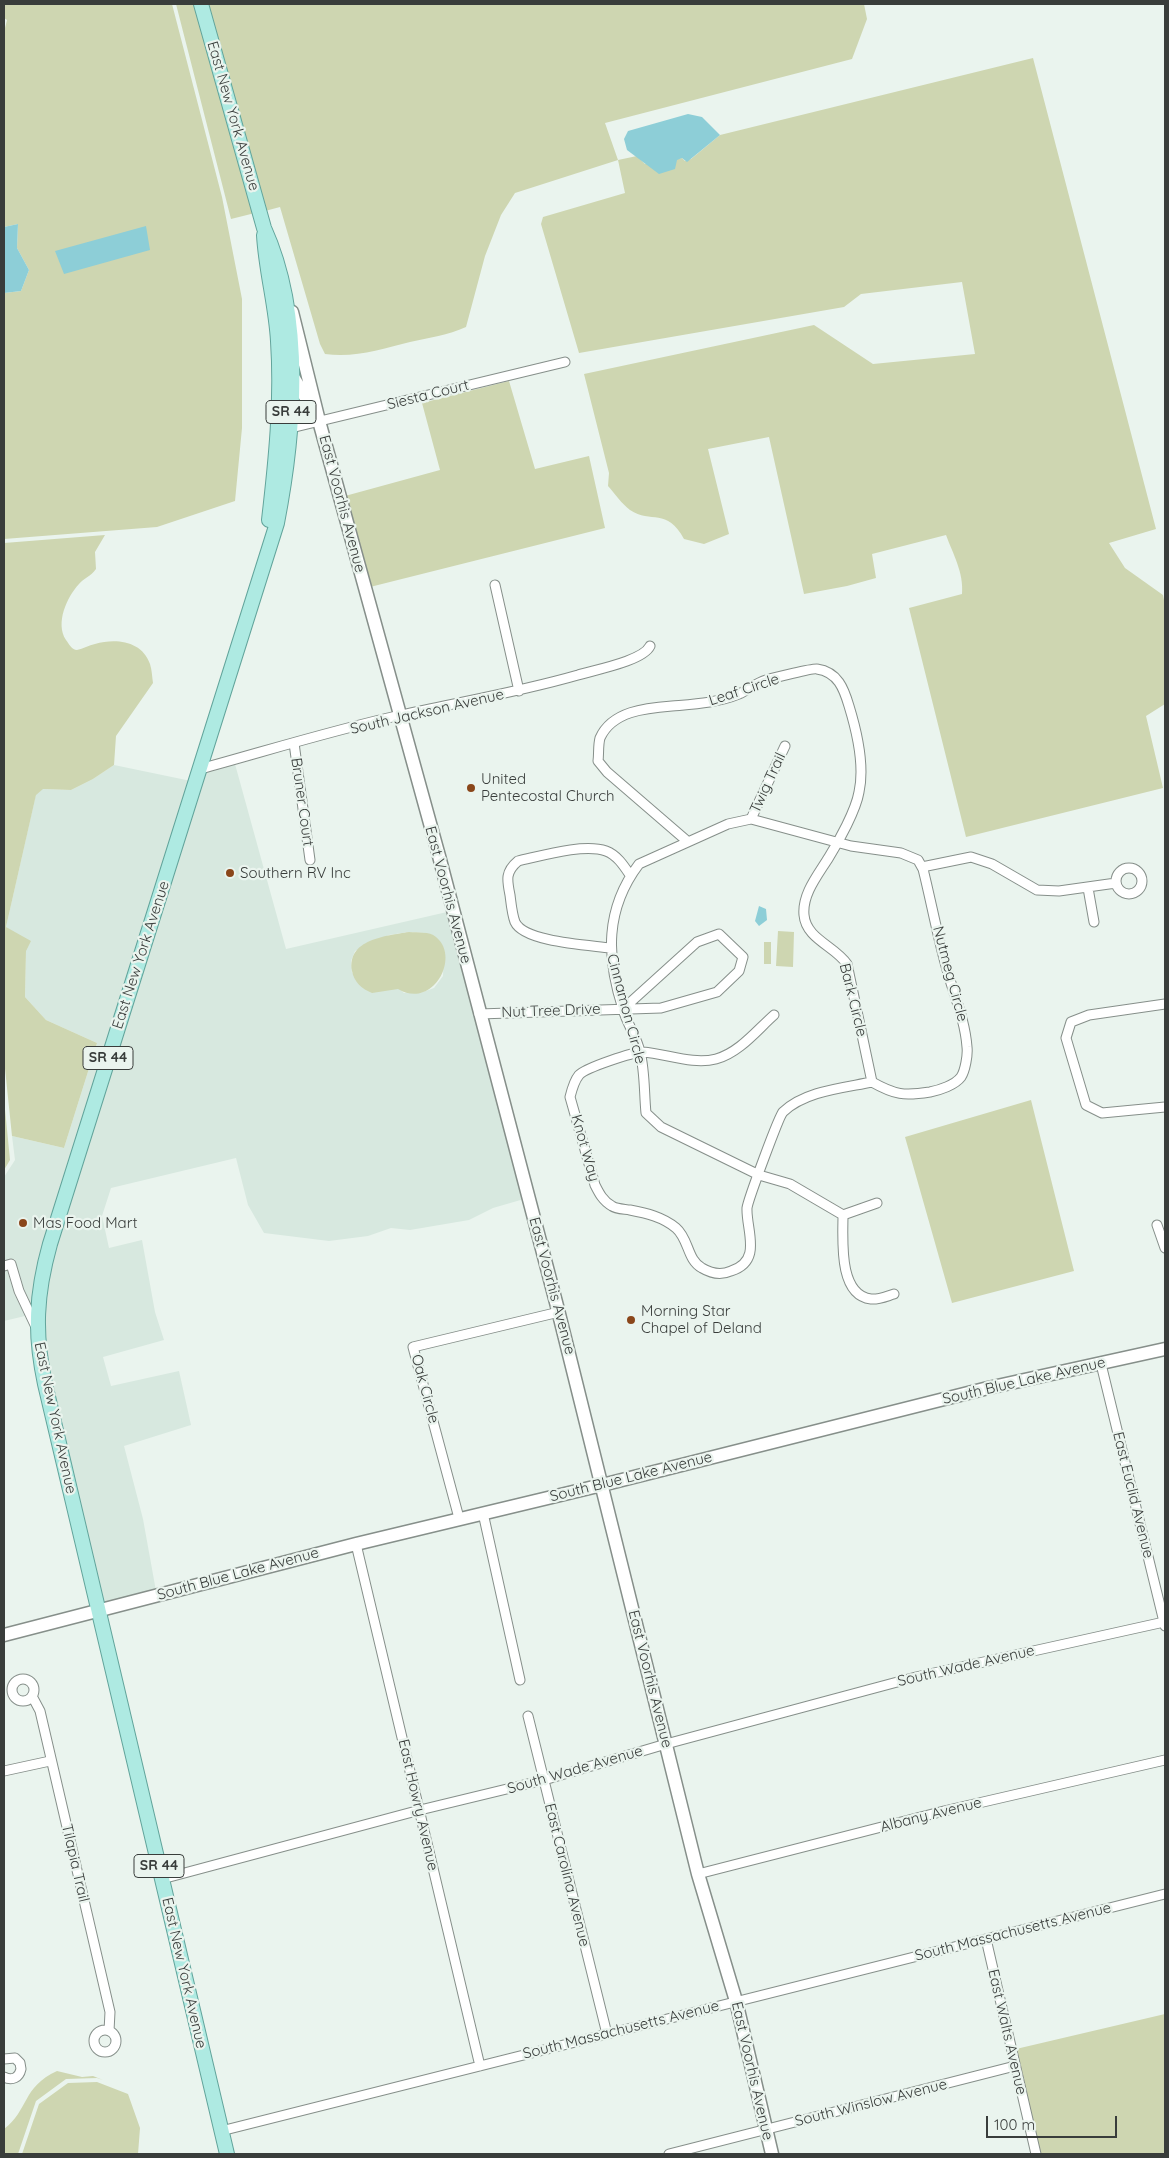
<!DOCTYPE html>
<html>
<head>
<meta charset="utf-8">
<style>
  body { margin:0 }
  #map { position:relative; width:1169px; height:2158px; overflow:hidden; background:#eaf4ee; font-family:Quicksand,sans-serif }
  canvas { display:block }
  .frame { position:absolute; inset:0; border:5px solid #393d3b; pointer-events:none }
  .scale { position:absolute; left:986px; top:2116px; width:131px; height:22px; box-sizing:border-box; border:2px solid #393d3b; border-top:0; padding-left:6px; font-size:15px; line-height:18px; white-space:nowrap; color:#393d3b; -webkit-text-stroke:4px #eaf4ee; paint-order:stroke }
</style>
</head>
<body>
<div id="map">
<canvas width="1169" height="2158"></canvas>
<div class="frame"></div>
<div class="scale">100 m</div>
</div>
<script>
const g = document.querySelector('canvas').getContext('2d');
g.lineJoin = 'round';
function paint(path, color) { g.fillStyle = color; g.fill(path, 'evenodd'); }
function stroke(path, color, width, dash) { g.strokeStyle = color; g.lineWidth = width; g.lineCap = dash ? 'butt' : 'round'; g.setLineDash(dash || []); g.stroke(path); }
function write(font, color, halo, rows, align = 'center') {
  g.font = font + ' Quicksand,sans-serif'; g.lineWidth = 4.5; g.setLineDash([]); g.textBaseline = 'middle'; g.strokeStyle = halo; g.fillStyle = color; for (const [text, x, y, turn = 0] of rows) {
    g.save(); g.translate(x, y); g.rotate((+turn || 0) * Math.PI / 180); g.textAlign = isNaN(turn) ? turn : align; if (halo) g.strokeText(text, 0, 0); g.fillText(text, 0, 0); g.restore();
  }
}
paint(new Path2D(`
  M235 764 286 949 447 912 524 1199 493 1208 469 1220 410 1230 391 1228 368 1236 329 1241 264 1233 248 1205 236 1158 111 1188 102 1216 109 1248 142 1240 155 1312 164 1340 103 1357 111 1386 179 1371 191 1425 124 1446 143 1519 156 1591 102 1605 44 1356 43 1300 50 1260 204 773ZM409 932 425 933 444 951 443 976 434 988 423 992 404 993 398 988 386 989 352 973 351 961 355 951 389 935Z
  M114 765 191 781 32 1307 24 1289 15 1259 4 1261V1177L15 1160 12 1136 64 1148 97 1043 46 1020 25 997 26 951 6 927 36 794 42 789 71 790 93 779Z
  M4 1270H7L14 1293 25 1316 4 1321Z`), '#d7e8df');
paint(new Path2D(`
  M4 4H172L222 197 242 299V428L235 501 157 527 4 539V293L21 291 29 270 17 248 18 224 4 227V32L7 20 4 18Z
  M176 4H196L255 213 231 219Z
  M207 4H864L867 19 852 59 605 123 618 160 637 156 645 164 682 158 685 161 691 159 720 135 1033 58 1156 529 1109 543 1125 568 1163 595 1165 605V704L1146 716 1163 788 966 837 909 608 962 594C964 573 953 554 946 535L872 554 876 578 847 586 804 594 769 437 708 449 729 534 704 544 684 539C667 507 651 524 630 510 622 504 615 494 608 486L609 473 584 374 814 325 873 364 975 354 962 282 861 294 844 307 579 353 541 224 543 217 625 193 618 160 515 193 501 215 485 256 466 327C448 335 429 338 410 342 381 349 356 358 325 354L320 344 280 207 265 211Z
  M509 381 535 469 589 456 605 528 370 587 345 496 440 470 422 403Z
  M105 535 95 552 96 569C90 577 84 578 79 584 67 597 55 623 66 640 69 644 72 650 77 650 83 649 89 645 95 644 116 638 142 641 150 664 152 670 152 677 153 683L116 736 114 765 93 779 71 790 43 789 36 795 6 927 31 941 26 951 25 997 46 1020 97 1043 64 1148 12 1136 4 1059V543Z
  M778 931 794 932 793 967 776 966Z
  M409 932C418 933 429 931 436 937 461 957 433 1010 398 989L372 993C362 989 354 982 352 971 347 939 386 936 409 932Z
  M764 942H771V964H764Z
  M4 1099 10 1160 4 1170Z
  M1031 1100 1074 1271 952 1303 905 1137Z
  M1165 2014V2153L1041 2154 1016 2049Z
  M57 2071 82 2077 93 2076 103 2080 97 2078 66 2079 36 2101 18 2154H4V2129C29 2110 22 2087 57 2071Z
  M97 2082 128 2094 140 2128 138 2154H22L39 2104 68 2083Z`), '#ced6b1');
paint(new Path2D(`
  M688 114 702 117 720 135 687 162 682 158 677 160 675 169 659 174 627 150 624 139 628 131Z
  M18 224 17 248 29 270 21 291 4 293V227Z
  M146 226 150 250 64 274 55 251Z
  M759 906 766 909 767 920 759 926 755 921Z`), '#8dced7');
const street = new Path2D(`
  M291 428 565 362
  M495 585 519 691
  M294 743 310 860
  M200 769C266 751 333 730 401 715 460 702 519 692 578 675 594 670 643 661 650 646
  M751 819 785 746
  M687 841 607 772 598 761C599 754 598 745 600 738 612 711 646 708 672 706 695 704 717 703 739 694 748 690 756 683 766 680 773 678 813 668 817 669 838 672 844 689 849 706 857 732 865 765 859 792 856 810 839 841 829 857 818 875 802 894 804 915 806 939 835 946 847 964L872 1082C843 1088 805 1091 783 1112 779 1116 748 1200 747 1208 746 1230 763 1261 731 1271 722 1275 712 1274 702 1268 687 1260 689 1239 676 1228 663 1217 646 1213 630 1210 624 1209 616 1209 612 1206 603 1201 599 1193 595 1185L570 1097C572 1089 574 1081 579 1075 585 1068 633 1052 643 1052 667 1054 693 1065 716 1059 739 1053 757 1030 774 1015
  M922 867 971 857 992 864 1037 890 1059 891 1116 883
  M1116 881a13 13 0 1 1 26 0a13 13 0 1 1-26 0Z
  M1088 888 1094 922
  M610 948C588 945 524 942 515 922 512 914 511 903 510 895 507 880 505 872 518 861 541 856 584 843 606 851 617 855 624 866 630 875
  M1165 1004 1089 1015 1071 1022 1066 1038 1086 1105 1102 1113 1165 1107
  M479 1014 661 1008 717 992 739 971 743 957 719 934 697 942 623 1009
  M872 1082C895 1095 904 1096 930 1092 940 1090 955 1085 961 1077 965 1071 968 1055 967 1047 965 1019 953 993 946 966 937 934 931 901 923 869L918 860 901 853 851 846 751 819 728 824 639 864C605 909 606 957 623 1009 627 1024 637 1037 640 1052 645 1071 644 1093 646 1113L661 1127 759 1175 790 1184 843 1215 877 1203
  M843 1215C843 1239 838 1295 871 1299 878 1300 887 1296 894 1294
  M1157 1225 1165 1248
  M4 1266 11 1264 19 1291 36 1327
  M1101 1364 1165 1626
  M483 1513 520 1680
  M459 1518 413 1347 559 1312
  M356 1544 480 2066
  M12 1690a11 11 0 1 1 22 0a11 11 0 1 1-22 0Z
  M32 1696 40 1711 110 2012 109 2031
  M528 1716 607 2034
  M4 1771 50 1761
  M698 1874 944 1811 1165 1760
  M162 1879 420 1810 544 1780 666 1744 916 1677 1164 1622
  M986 1939 1036 2154
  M94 2041a11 11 0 1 1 22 0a11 11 0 1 1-22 0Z
  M4 2059 15 2058 20 2063 21 2069C19 2078 12 2081 4 2077
  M221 2131 1165 1894
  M669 2154 1015 2066`);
const secondary = new Path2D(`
  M292 312 319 421 439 856 557 1306 698 1874 736 2001 772 2154
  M290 372 312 408
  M4 1635 356 1544 602 1485 988 1388 1165 1349`);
const primary = new Path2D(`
  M201 4 264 228C304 316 295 430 277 523L50 1244C36 1294 34 1333 45 1384L227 2154
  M264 235C266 271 276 305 278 341 282 401 276 460 269 520`);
stroke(street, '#868f8a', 11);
stroke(secondary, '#868f8a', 15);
stroke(primary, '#62a49b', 16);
stroke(street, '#fff', 9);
stroke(secondary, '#fff', 12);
stroke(primary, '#aeeae2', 14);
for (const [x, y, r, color] of [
  [471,788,5,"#8a461a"],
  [230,873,5,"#8a461a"],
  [23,1223,5,"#8a461a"],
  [631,1320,5,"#8a461a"]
]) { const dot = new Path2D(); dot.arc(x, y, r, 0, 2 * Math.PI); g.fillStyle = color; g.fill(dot); stroke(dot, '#eaf4ee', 2); }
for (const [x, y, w] of [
  [291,412,50],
  [108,1058,50],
  [159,1866,50]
]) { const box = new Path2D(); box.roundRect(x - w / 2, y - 11.5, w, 23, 4); g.fillStyle = '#eaf4ee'; g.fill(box); stroke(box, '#393d3b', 1); }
write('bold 14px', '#393d3b', null, [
  ["SR 44",291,412],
  ["SR 44",108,1058],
  ["SR 44",159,1866]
]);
write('15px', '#393d3b', '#eaf4ee', [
  ["East New York Avenue",233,116,74],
  ["Siesta Court",428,395,-14],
  ["East Voorhis Avenue",342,504,75],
  ["Leaf Circle",744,690,-18],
  ["South Jackson Avenue",427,712,-13],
  ["Twig Trail",768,783,-65],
  ["Bruner Court",302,802,82],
  ["East Voorhis Avenue",448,895,75],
  ["East New York Avenue",141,955,-72],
  ["Nutmeg Circle",950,974,75],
  ["Bark Circle",853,1000,76],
  ["Cinnamon Circle",626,1009,75],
  ["Nut Tree Drive",551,1011,-2],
  ["Knot Way",585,1148,74],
  ["East Voorhis Avenue",552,1286,75],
  ["South Blue Lake Avenue",1024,1381,-13],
  ["Oak Circle",425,1389,75],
  ["East New York Avenue",55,1418,78],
  ["South Blue Lake Avenue",631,1477,-14],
  ["East Euclid Avenue",1133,1495,76],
  ["South Blue Lake Avenue",238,1574,-15],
  ["South Wade Avenue",966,1666,-13],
  ["East Voorhis Avenue",650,1679,76],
  ["South Wade Avenue",575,1770,-16],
  ["East Howry Avenue",418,1805,77],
  ["Albany Avenue",931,1815,-14],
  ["Tilapia Trail",75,1863,77],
  ["East Carolina Avenue",567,1875,76],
  ["South Massachusetts Avenue",1013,1932,-14],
  ["East New York Avenue",184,1973,77],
  ["South Massachusetts Avenue",621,2030,-14],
  ["East Walts Avenue",1007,2032,77],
  ["East Voorhis Avenue",752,2071,77],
  ["South Winslow Avenue",871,2103,-14]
]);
write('15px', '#393d3b', '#eaf4ee', [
  ["United",481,779],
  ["Pentecostal Church",481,796],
  ["Southern RV Inc",240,873],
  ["Mas Food Mart",33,1223],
  ["Morning Star",641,1311],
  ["Chapel of Deland",641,1328]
], 'left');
</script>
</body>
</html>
